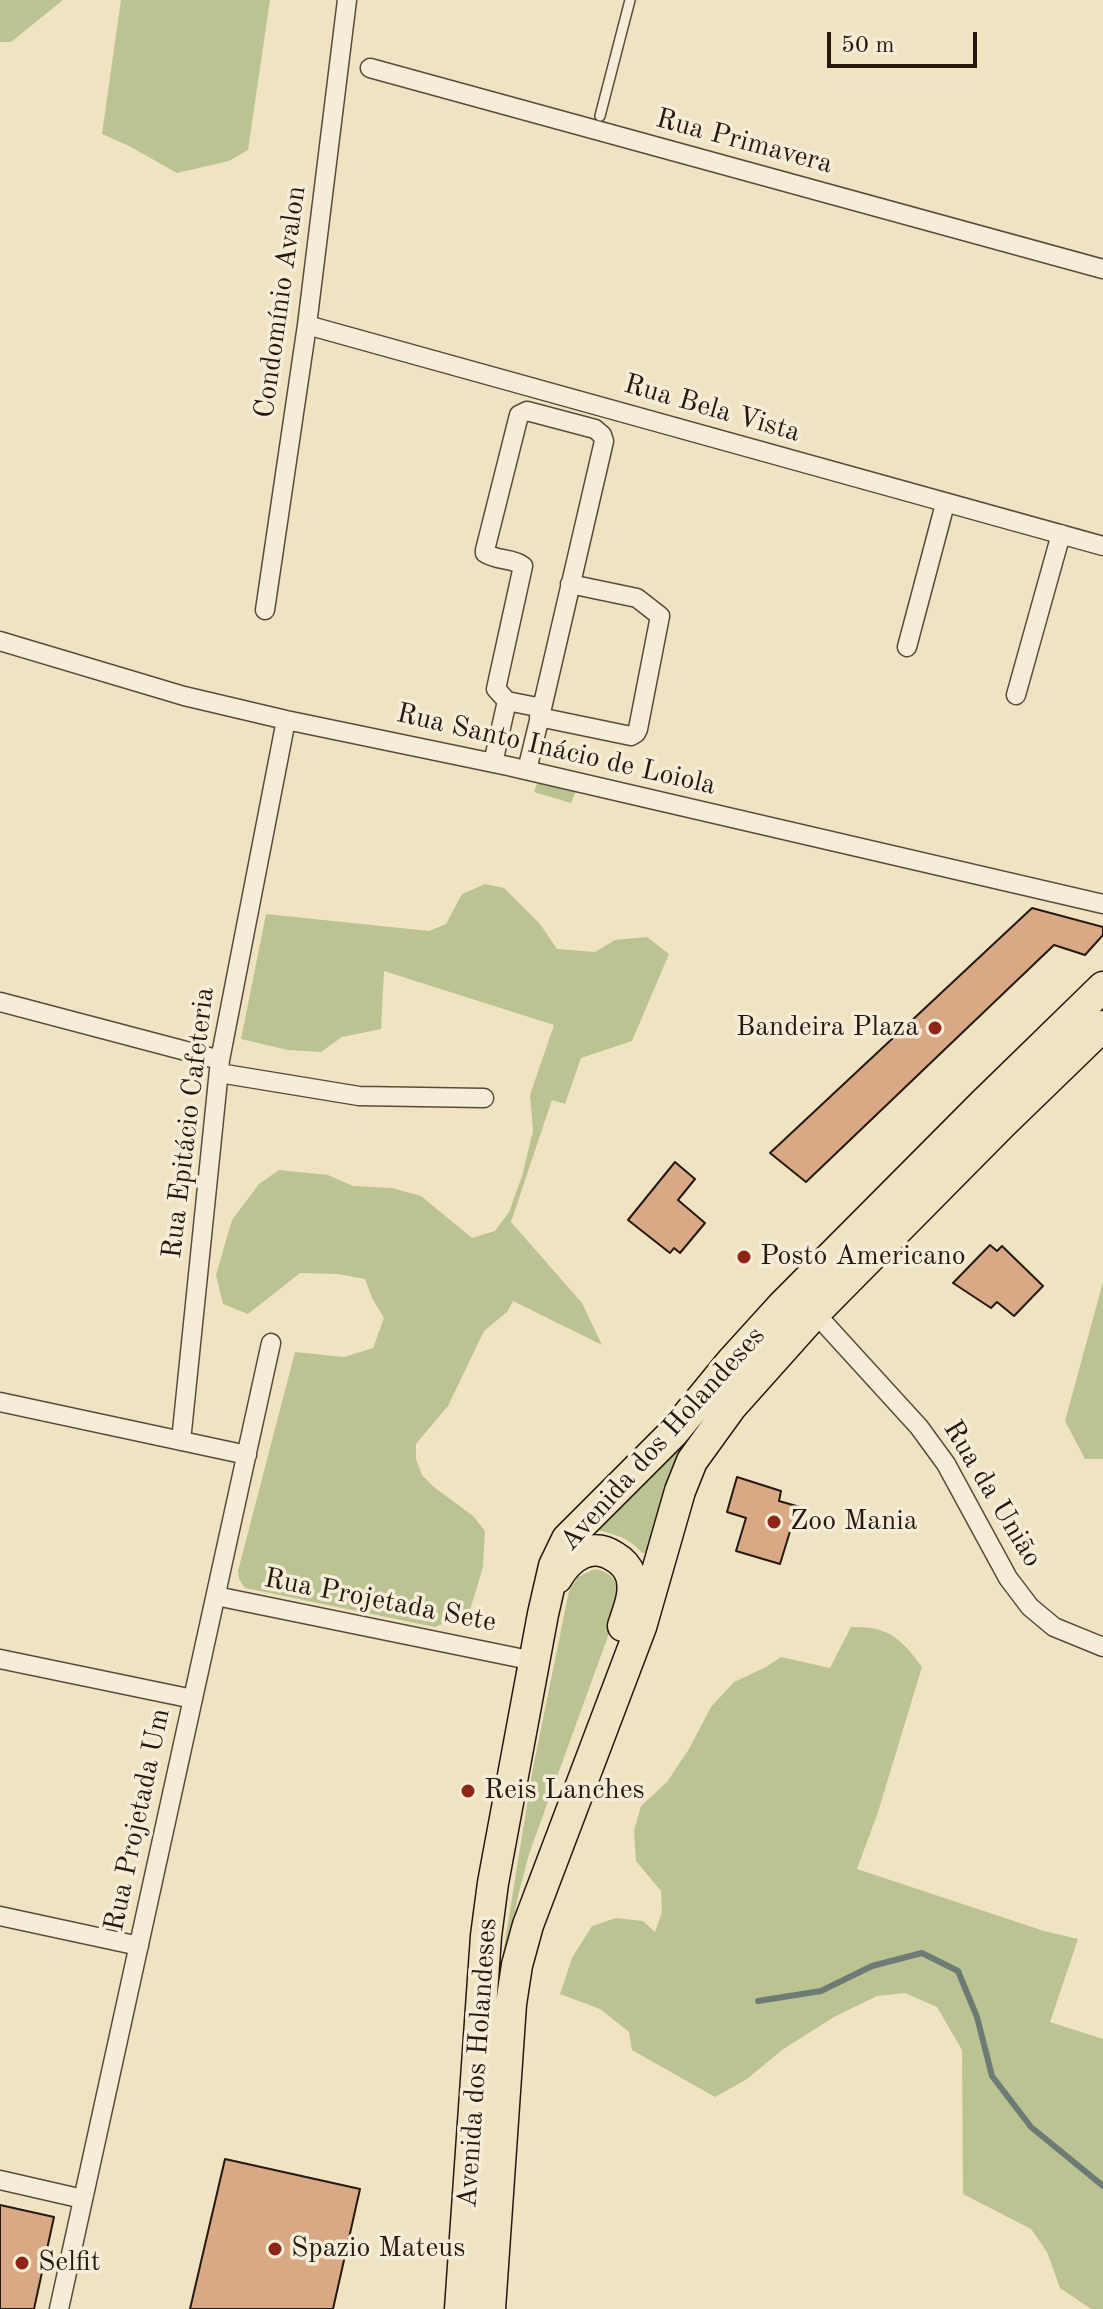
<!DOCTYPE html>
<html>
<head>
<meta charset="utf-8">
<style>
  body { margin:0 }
  #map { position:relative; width:1103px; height:2309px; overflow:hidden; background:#f0e3c2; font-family:"Old Standard TT",serif }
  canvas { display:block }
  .scale { position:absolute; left:827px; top:32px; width:150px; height:36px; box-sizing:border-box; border:4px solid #251810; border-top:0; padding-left:10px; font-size:24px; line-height:28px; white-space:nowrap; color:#251810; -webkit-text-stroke:6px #f5edd7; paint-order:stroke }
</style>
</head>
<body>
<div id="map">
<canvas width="1103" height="2309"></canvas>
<div class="scale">50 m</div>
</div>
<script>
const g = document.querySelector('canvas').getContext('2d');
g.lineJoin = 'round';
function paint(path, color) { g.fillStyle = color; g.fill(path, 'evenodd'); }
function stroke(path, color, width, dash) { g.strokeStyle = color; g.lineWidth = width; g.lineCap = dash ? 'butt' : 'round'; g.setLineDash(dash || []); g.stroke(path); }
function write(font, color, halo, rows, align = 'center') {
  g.font = font + ' "Old Standard TT",serif'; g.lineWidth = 7; g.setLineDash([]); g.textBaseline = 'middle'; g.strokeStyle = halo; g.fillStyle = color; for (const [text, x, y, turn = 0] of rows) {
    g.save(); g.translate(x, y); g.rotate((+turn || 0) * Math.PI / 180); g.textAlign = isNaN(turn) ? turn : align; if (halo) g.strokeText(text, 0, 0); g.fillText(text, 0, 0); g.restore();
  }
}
paint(new Path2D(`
  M0 0H63L11 42H0Z
  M121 0H270L248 150 229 161 177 173 129 146 102 134Z
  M538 781 577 788 571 803 534 792Z
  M485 884 504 888 540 924 557 949 595 952 615 940 647 937 669 954 632 1041 581 1058 565 1104 552 1100 511 1222 582 1303 602 1345 513 1301 507 1312 484 1331 448 1406 416 1444V1459L422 1475 434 1487 473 1516 485 1531 483 1567 469 1613 435 1627 245 1588 239 1579 238 1571 295 1352 344 1357 373 1348 384 1318 372 1298 365 1279 338 1274 300 1273 248 1314 223 1304 216 1275 232 1220 259 1184 279 1170 328 1175 353 1186 392 1188 421 1196 472 1238 495 1231 509 1212 522 1176 533 1131 530 1095 554 1025 384 971 381 1029 342 1037 321 1052 288 1050 241 1039 266 914 429 931 446 924 462 894Z
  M1103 1282V1459H1085L1065 1421Z
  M685 1434 686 1443 649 1552 642 1553C630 1538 616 1535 598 1530L596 1527Z
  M595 1569C613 1572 620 1585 620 1603L529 1854 518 1896 507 1958 503 1954 533 1768 569 1591 578 1577Z
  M851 1627C888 1626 901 1638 922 1667L878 1812 857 1869 1044 1931 1078 1939 1050 2022 1103 2039V2309H1091L1060 2288 1047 2252 1031 2229 963 2194 962 2050 937 2007 905 1993 877 1996 834 2017 782 2050 747 2079 715 2097 632 2050 629 2032 600 2009 560 1994 572 1958 592 1926 616 1918 643 1921 655 1932 662 1912 661 1891 636 1861 634 1831 641 1806 667 1782 689 1749 711 1707 734 1682 766 1667 781 1657 830 1668Z`), '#bbc392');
stroke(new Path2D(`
  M758 2001 821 1991 872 1966 922 1953 958 1971 977 2017 992 2076 1031 2127 1103 2186`), '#6c7b74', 6);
const building = new Path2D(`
  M1032 908 1103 927V935L1085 955 1054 945 806 1182 770 1153Z
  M675 1162 695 1179 678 1200 705 1223 680 1253 674 1248 670 1253 628 1220Z
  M990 1245 997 1251 1002 1246 1043 1286 1014 1316 997 1302 991 1308 953 1283Z
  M737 1477 781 1491 779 1501 807 1509 801 1528 792 1525 780 1564 736 1551 746 1518 727 1512Z
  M225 2159 360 2189 333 2309H190Z
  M0 2205 54 2217 34 2309H0Z`);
paint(building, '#d8a984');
stroke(building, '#251810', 2);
const service = new Path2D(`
  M600 116 630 0`);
const minor = new Path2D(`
  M370 68 1103 269
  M307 325 1103 546
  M265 610 307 325 347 0
  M0 641 184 696 286 720 508 766 1103 904
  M907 647 945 504
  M1016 695 1061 534
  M507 701 496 689 523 566C513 558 497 561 485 553V550L519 415 527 411 595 429 602 435 604 441 542 708
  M539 717 631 736 636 733 638 729 660 616 637 598 570 584
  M493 763 507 701 542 708 527 770
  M0 1002 220 1060
  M219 1073 359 1096 484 1098
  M815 1313 919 1427 946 1464 1008 1578 1030 1607 1054 1627 1103 1647
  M0 1402 247 1455
  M181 1441 220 1060 286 720
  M216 1596 534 1661
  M0 1659 193 1699
  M0 1916 139 1946
  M0 2180 83 2199
  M59 2309 271 1343`);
const primary = new Path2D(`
  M557 1578C569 1557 591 1541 615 1557 622 1561 628 1568 631 1576 636 1593 628 1610 623 1626
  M460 2309 486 1936 493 1883 543 1614 554 1566 567 1539 673 1433 732 1361 781 1307 983 1104 1103 987
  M490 2309 511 2004 517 1965 528 1925 641 1627 680 1491 692 1461 731 1407 815 1313 1002 1124 1103 1026`);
stroke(service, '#584b3c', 12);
stroke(minor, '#584b3c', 21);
stroke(primary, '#251810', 33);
stroke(service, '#f5edd7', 9);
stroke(minor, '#f5edd7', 18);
stroke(primary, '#f0e3c2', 30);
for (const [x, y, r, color] of [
  [935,1028,8,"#8f2418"],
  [744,1257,8,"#8f2418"],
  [774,1522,8,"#8f2418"],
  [468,1791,8,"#8f2418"],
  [275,2249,8,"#8f2418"],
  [22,2263,8,"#8f2418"]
]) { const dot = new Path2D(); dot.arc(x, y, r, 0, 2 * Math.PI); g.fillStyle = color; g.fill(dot); stroke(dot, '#f5edd7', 3); }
write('28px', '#251810', '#f5edd7', [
  ["Rua Primavera",744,142,15],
  ["Condomínio Avalon",281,302,-82],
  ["Rua Bela Vista",712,409,16],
  ["Rua Santo Inácio de Loiola",556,750,13],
  ["Rua Epitácio Cafeteria",189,1123,-83],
  ["Avenida dos Holandeses",663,1439,-48],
  ["Rua da União",992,1494,59],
  ["Rua Projetada Sete",380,1601,11],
  ["Rua Projetada Um",138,1820,-78],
  ["Avenida dos Holandeses",478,2063,-86]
]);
write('28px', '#251810', '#f5edd7', [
  ["Bandeira Plaza",919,1028,"right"],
  ["Posto Americano",760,1257],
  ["Zoo Mania",790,1522],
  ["Reis Lanches",484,1791],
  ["Spazio Mateus",291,2249],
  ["Selfit",38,2263]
], 'left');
</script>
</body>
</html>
